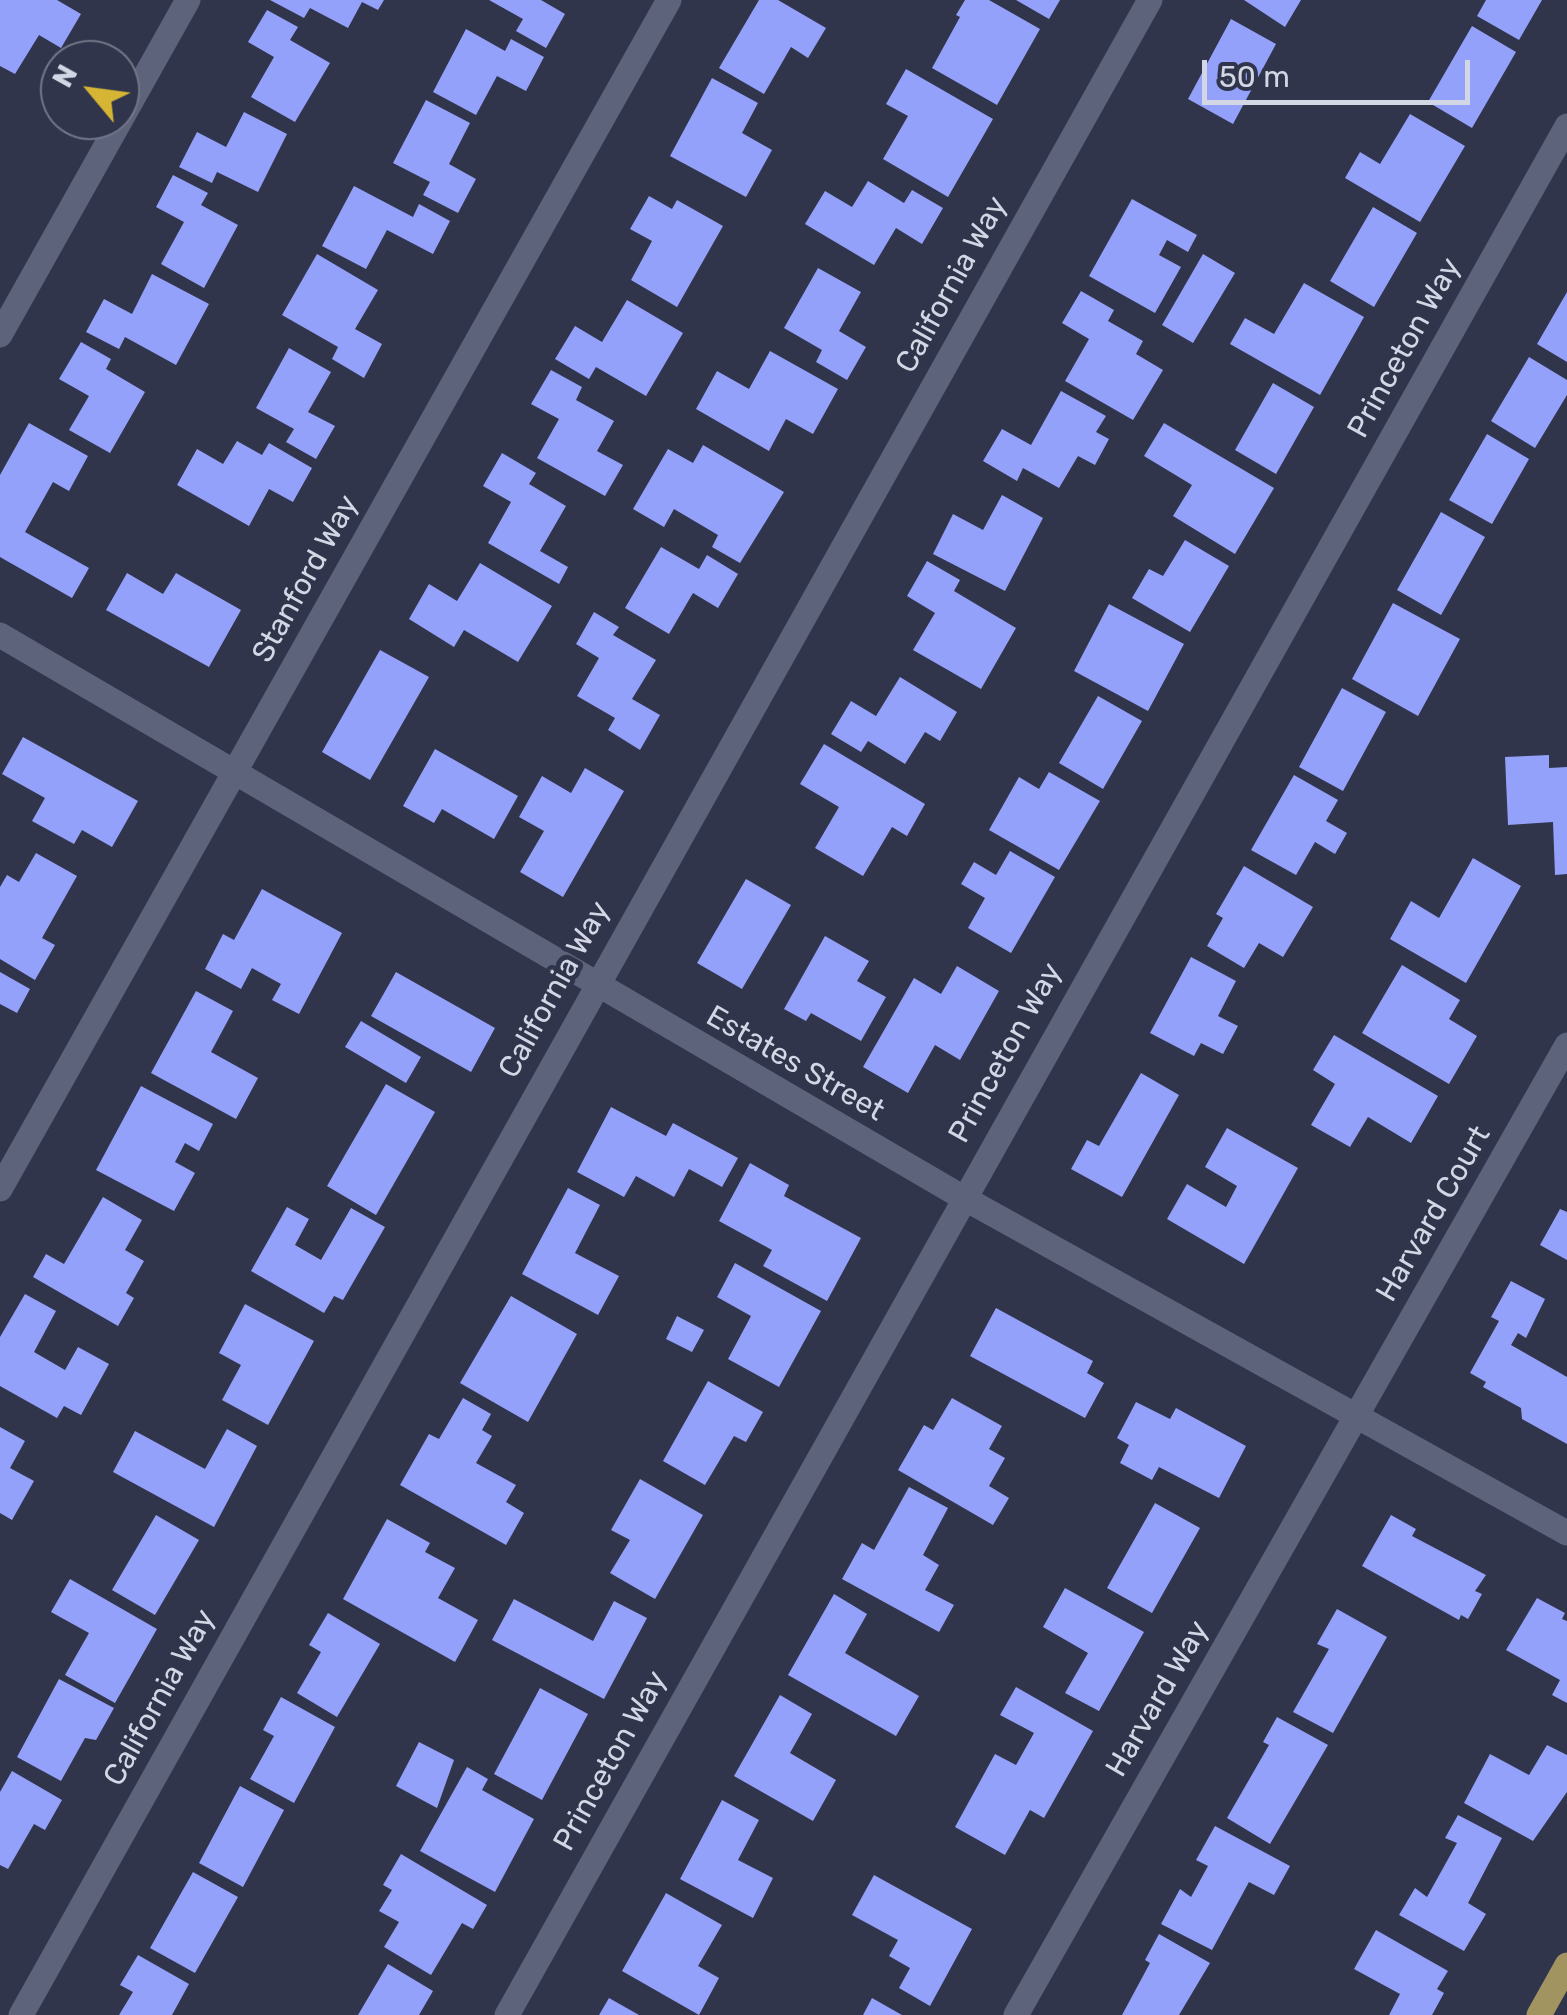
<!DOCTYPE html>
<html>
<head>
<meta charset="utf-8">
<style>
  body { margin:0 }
  #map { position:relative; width:1567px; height:2015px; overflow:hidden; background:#30354b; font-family:Rubik,sans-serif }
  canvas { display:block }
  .north { position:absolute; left:40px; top:40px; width:100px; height:100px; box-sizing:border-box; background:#30354b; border:2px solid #717689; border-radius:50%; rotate:299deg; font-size:28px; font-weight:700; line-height:40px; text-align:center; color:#d3d7e5 }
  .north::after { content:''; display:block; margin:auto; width:35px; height:45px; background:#d6b534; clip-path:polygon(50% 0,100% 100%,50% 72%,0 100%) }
  .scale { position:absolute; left:1202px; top:60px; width:268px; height:45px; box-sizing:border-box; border:5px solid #d3d7e5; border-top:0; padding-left:12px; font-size:30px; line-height:35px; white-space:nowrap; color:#d3d7e5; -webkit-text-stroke:8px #30354b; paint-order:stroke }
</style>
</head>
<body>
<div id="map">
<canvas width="1567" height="2015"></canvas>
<div class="north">N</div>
<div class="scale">50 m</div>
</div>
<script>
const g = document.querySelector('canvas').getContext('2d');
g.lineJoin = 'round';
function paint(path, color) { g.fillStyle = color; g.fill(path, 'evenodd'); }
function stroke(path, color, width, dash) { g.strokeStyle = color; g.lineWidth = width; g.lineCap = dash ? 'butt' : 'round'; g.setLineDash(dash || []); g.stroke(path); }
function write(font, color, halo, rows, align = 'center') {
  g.font = font + ' Rubik,sans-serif'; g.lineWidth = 10; g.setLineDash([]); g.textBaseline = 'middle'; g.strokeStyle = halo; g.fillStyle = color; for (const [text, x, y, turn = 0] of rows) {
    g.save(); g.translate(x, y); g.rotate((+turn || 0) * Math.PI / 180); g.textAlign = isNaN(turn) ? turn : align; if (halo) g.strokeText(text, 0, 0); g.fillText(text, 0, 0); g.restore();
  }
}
paint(new Path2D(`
  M0 0H57L81 14 61 48 39 35 15 74 0 66Z
  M270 0H384L378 10 362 2 348 28 310 8 304 18Z
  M489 0H541L565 14 546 48 516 31 523 19Z
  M759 0H778L826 28 808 58 791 47 764 94 719 68Z
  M965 0H989L1040 29 997 105 932 68 960 17 956 15Z
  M1016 0H1060L1049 19Z
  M1244 0H1301L1285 27Z
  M1486 0H1542L1519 40 1477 16Z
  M267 10 298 27 290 40 330 63 295 122 251 97 274 57 248 42Z
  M1231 19 1276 44 1233 124 1188 99Z
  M1472 26 1516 52 1472 128 1428 102Z
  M466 29 505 51 511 39 544 57 526 91 497 76 476 115 433 92Z
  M906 69 993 119 948 197 883 159 908 116 886 104Z
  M712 78 758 103 742 133 772 150 746 197 670 156Z
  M426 100 470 123 449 164 476 179 458 213 423 195 430 182 393 163Z
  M244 112 287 134 258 192 217 172 212 183 179 167 197 132 226 147Z
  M1410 114 1465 146 1420 222 1345 178 1360 152 1380 164Z
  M173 175 208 193 201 205 238 225 204 288 161 264 184 222 156 207Z
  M868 181 904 203 912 190 943 208 922 244 896 228 874 265 805 224 825 191 852 207Z
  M354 186 413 217 419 204 450 221 433 254 387 230 366 269 322 246Z
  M649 196 672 209 677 200 723 226 677 307 631 280 652 241 630 229Z
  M1132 199 1197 235 1188 252 1167 240 1159 255 1181 267 1155 313 1089 276Z
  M1373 207 1417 233 1374 307 1330 281Z
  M317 254 378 290 355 329 382 344 364 378 332 359 338 347 282 315Z
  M1203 254 1235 273 1193 343 1162 325Z
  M818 268 861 292 839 331 866 347 847 380 816 362 822 350 784 328Z
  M152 274 209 304 176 365 125 337 119 349 86 332 104 299 132 314Z
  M1304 283 1364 317 1320 395 1230 344 1245 318 1274 334Z
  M1081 291 1114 310 1108 321 1143 341 1136 354 1163 370 1133 420 1065 381 1089 339 1062 323Z
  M1567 292V362L1537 344Z
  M627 300 683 333 646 396 596 367 589 379 555 359 575 326 602 342Z
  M81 342 111 359 106 369 145 392 110 453 69 430 89 396 59 379Z
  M289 348 331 372 308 412 335 426 316 459 286 442 294 429 256 408Z
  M770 351 838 389 813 434 786 419 769 451 696 409 717 371 749 389Z
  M1529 357 1567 380V395L1535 448 1491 421Z
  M551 370 582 387 576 400 614 421 597 451 623 465 605 496 537 458 559 419 531 404Z
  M1273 383 1314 407 1276 474 1235 450Z
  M1061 391 1106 416 1096 432 1109 439 1095 465 1078 456 1059 488 1023 468 1017 481 983 461 1002 429 1031 445Z
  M29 423 88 456 69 491 53 482 25 532 89 568 72 598 0 557V475Z
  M1164 423 1274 488 1235 554 1173 516 1192 485 1144 456Z
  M1487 434 1529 459 1492 524 1449 500Z
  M237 441 262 455 269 443 312 468 293 502 269 489 249 526 177 485 197 449 223 464Z
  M703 445 784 492 740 563 712 547 718 535 674 509 664 527 633 509 668 449 693 463Z
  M502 453 536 473 529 484 566 506 540 551 568 567 559 584 488 543 511 502 483 486Z
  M1002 495 1043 518 1005 591 933 554 953 514 983 530Z
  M1441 512 1485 537 1441 615 1397 590Z
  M1185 540 1229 566 1190 632 1132 598 1149 569 1163 576Z
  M661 547 699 569 707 555 738 574 718 608 693 593 669 634 625 608Z
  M927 561 960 580 954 591 1016 628 981 689 913 650 935 613 907 596Z
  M480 563 552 606 518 662 464 630 454 647 409 619 429 584 457 601Z
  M127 573 163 594 176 573 241 610 209 667 106 610Z
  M1393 603 1460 639 1418 716 1352 679Z
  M1109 604 1184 644 1148 711 1074 671Z
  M594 612 619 627 613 635 656 660 632 699 660 715 640 750 608 730 615 718 577 696 599 658 576 644Z
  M380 650 429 677 370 780 322 752Z
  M900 677 957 712 940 741 925 732 905 764 868 741 861 752 831 734 851 701 876 716Z
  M1342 688 1386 712 1343 791 1299 767Z
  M1098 696 1142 721 1103 789 1059 763Z
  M23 737 138 801 112 847 82 830 74 844 32 821 45 798 2 774Z
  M824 744 925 804 907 836 892 827 863 876 815 848 839 807 800 784Z
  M435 749 518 796 494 839 442 809 434 823 403 806Z
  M1549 755V768L1567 767V874L1555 875 1553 822 1508 825 1505 757Z
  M585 768 624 791 563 897 520 872 544 831 519 817 542 776 571 793Z
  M1049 772 1100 801 1059 870 989 830 1019 777 1039 789Z
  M1294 775 1338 800 1326 821 1347 833 1335 854 1315 842 1296 875 1251 850Z
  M1010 851 1055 877 1011 953 968 928 985 898 961 884 974 862 996 875Z
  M36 853 77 876 42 938 55 945 35 980 0 959V887L7 875 19 882Z
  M1473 858 1521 886 1466 983 1390 939 1411 901 1439 918Z
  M1244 866 1313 907 1283 957 1259 943 1244 968 1207 946 1223 918 1216 914Z
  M746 879 791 905 742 989 697 963Z
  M262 889 342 933 299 1014 272 1000 281 984 252 968 241 989 205 969 223 934 234 940Z
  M825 936 869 961 857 981 886 997 861 1041 811 1013 806 1021 784 1009Z
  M1191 957 1236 981 1218 1016 1238 1026 1223 1054 1201 1043 1194 1056 1150 1033Z
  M1402 965 1460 1000 1449 1019 1477 1036 1449 1084 1362 1033Z
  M957 966 999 991 960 1060 935 1045 908 1093 863 1067 914 978 941 994Z
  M0 972 30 989 17 1013 0 1004Z
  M396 972 495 1028 471 1072 371 1016Z
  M196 991 233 1011 211 1052 258 1078 236 1119 151 1073Z
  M361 1021 421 1057 406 1083 345 1047Z
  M1334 1035 1438 1096 1411 1143 1368 1117 1350 1147 1311 1125 1335 1084 1313 1070Z
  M1141 1073 1179 1095 1122 1197 1071 1169 1087 1140 1099 1146Z
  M386 1084 435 1112 376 1215 327 1186Z
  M141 1086 213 1124 199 1151 185 1143 175 1162 195 1173 174 1211 96 1170Z
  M611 1107 666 1136 673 1123 738 1158 722 1187 689 1169 674 1197 636 1176 624 1197 577 1172Z
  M1227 1128 1298 1168 1244 1264 1167 1219 1187 1184 1226 1207 1237 1186 1205 1167Z
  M750 1163 789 1185 784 1196 861 1238 827 1301 763 1266 772 1250 719 1221Z
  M568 1188 600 1205 575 1253 619 1276 598 1315 522 1274Z
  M103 1197 142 1220 125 1250 144 1261 126 1293 134 1298 118 1326 33 1277 46 1254 64 1264Z
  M287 1207 309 1219 295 1245 321 1260 351 1208 385 1227 343 1300 334 1296 324 1313 251 1271Z
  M1560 1209 1567 1212V1260L1540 1245Z
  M735 1263 821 1311 779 1387 728 1359 751 1316 717 1297Z
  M1511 1281 1545 1299 1526 1338 1518 1333 1511 1345 1567 1377V1444L1522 1419 1521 1408 1483 1387 1486 1382 1470 1373 1499 1321 1491 1317Z
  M25 1294 56 1311 34 1352 65 1370 78 1347 109 1364 81 1415 64 1406 57 1418 0 1386V1337Z
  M511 1296 577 1334 528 1422 460 1383Z
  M245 1304 314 1341 268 1425 222 1400 241 1365 219 1353Z
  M996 1308 1093 1361 1087 1373 1104 1383 1085 1418 970 1356Z
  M677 1316 704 1330 692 1352 666 1339Z
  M708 1381 763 1412 746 1442 734 1436 705 1485 663 1461Z
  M463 1398 491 1414 482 1430 492 1436 476 1463 516 1485 506 1502 524 1513 506 1545 400 1485 429 1434 439 1439Z
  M952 1398 1002 1426 989 1449 1005 1458 989 1486 1009 1498 993 1525 898 1470 924 1425 933 1430Z
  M1136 1402 1170 1419 1176 1408 1246 1446 1219 1498 1159 1467 1152 1480 1120 1463 1129 1445 1117 1438Z
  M0 1427 25 1441 10 1468 34 1481 12 1520 0 1513Z
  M227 1429 257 1446 214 1527 113 1472 135 1431 205 1469Z
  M640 1479 703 1515 655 1599 610 1573 630 1540 611 1530Z
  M909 1487 948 1508 923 1555 939 1565 925 1590 954 1605 939 1632 842 1579 862 1543 874 1550Z
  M1155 1503 1200 1528 1152 1613 1107 1588Z
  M156 1515 199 1540 155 1615 112 1590Z
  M1391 1515 1416 1529 1412 1536 1486 1575 1475 1591 1482 1594 1468 1619 1461 1615 1459 1620 1362 1566Z
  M387 1519 430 1543 425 1552 455 1568 438 1598 478 1620 455 1662 343 1599Z
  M70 1579 157 1629 115 1703 65 1675 89 1633 51 1612Z
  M1065 1588 1144 1632 1099 1711 1065 1693 1088 1653 1043 1627Z
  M834 1594 867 1614 845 1653 919 1696 896 1736 788 1675Z
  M1537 1598 1565 1613 1562 1619 1567 1621V1703L1552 1695 1560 1680 1506 1650Z
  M514 1599 593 1641 614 1601 647 1618 604 1699 492 1640Z
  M1337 1609 1387 1637 1333 1733 1293 1712 1329 1649 1317 1644Z
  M328 1613 380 1644 337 1717 297 1693 321 1652 309 1645Z
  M59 1679 114 1708 96 1740 85 1738 61 1781 17 1757Z
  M1016 1687 1093 1731 1044 1818 1030 1810 1005 1855 955 1827 995 1754 1016 1765 1034 1733 1000 1715Z
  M540 1688 588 1714 542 1800 494 1774Z
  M780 1695 812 1714 790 1753 836 1780 813 1821 734 1776Z
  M281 1697 335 1727 294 1803 250 1779 274 1736 263 1730Z
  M1277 1717 1328 1745 1270 1844 1227 1818 1269 1745 1263 1742Z
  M419 1742 454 1760 437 1808 396 1786Z
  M1547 1745 1567 1755V1792L1533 1841 1464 1803 1490 1754 1529 1775Z
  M467 1767 488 1779 482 1790 534 1819 495 1892 420 1851Z
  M12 1771 62 1800 45 1830 34 1824 8 1869 0 1865V1792Z
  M240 1786 284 1810 243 1887 199 1863Z
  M722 1800 759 1820 738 1860 773 1878 753 1918 680 1879Z
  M1458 1815 1502 1838 1468 1903 1486 1914 1464 1951 1399 1915 1415 1888 1427 1897 1457 1843 1445 1838Z
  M1215 1826 1290 1866 1274 1895 1249 1882 1212 1950 1161 1924 1180 1889 1191 1897 1208 1866 1196 1860Z
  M401 1854 487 1905 473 1929 462 1923 431 1975 384 1947 399 1922 379 1911 392 1890 383 1885Z
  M193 1872 238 1897 195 1973 150 1948Z
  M874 1875 972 1929 930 2006 899 1988 910 1968 889 1956 898 1940 852 1915Z
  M666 1893 722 1925 698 1966 719 1978 699 2015 622 1971Z
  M1376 1930 1448 1971 1437 1989 1444 1993 1432 2015H1389L1400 1994 1354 1969Z
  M1159 1934 1210 1963 1179 2015H1122L1150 1963 1145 1960Z
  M138 1955 189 1984 172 2015H119L133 1992 120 1985Z
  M388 1964 433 1991 419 2015H358Z
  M609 1998 639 2015H599Z
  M872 1998 902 2015H863Z`), '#94a1fb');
stroke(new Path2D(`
  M0 335 188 0
  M0 635 962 1197 1567 1533
  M0 1189 669 0
  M21 2015 1150 0
  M507 2015 1567 126
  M1016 2015 1567 1045`), '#5e637c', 25);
stroke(new Path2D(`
  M1539 2015 1567 1965`), '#a29460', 25);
write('30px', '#d3d7e5', '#30354b', [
  ["California Way",952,285,-61],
  ["Princeton Way",1405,348,-61],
  ["Stanford Way",306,579,-61],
  ["California Way",555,990,-61],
  ["Princeton Way",1006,1053,-61],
  ["Estates Street",795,1064,30],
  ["Harvard Court",1434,1214,-60],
  ["California Way",160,1698,-61],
  ["Harvard Way",1158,1699,-60],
  ["Princeton Way",611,1761,-61]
]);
</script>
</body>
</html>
